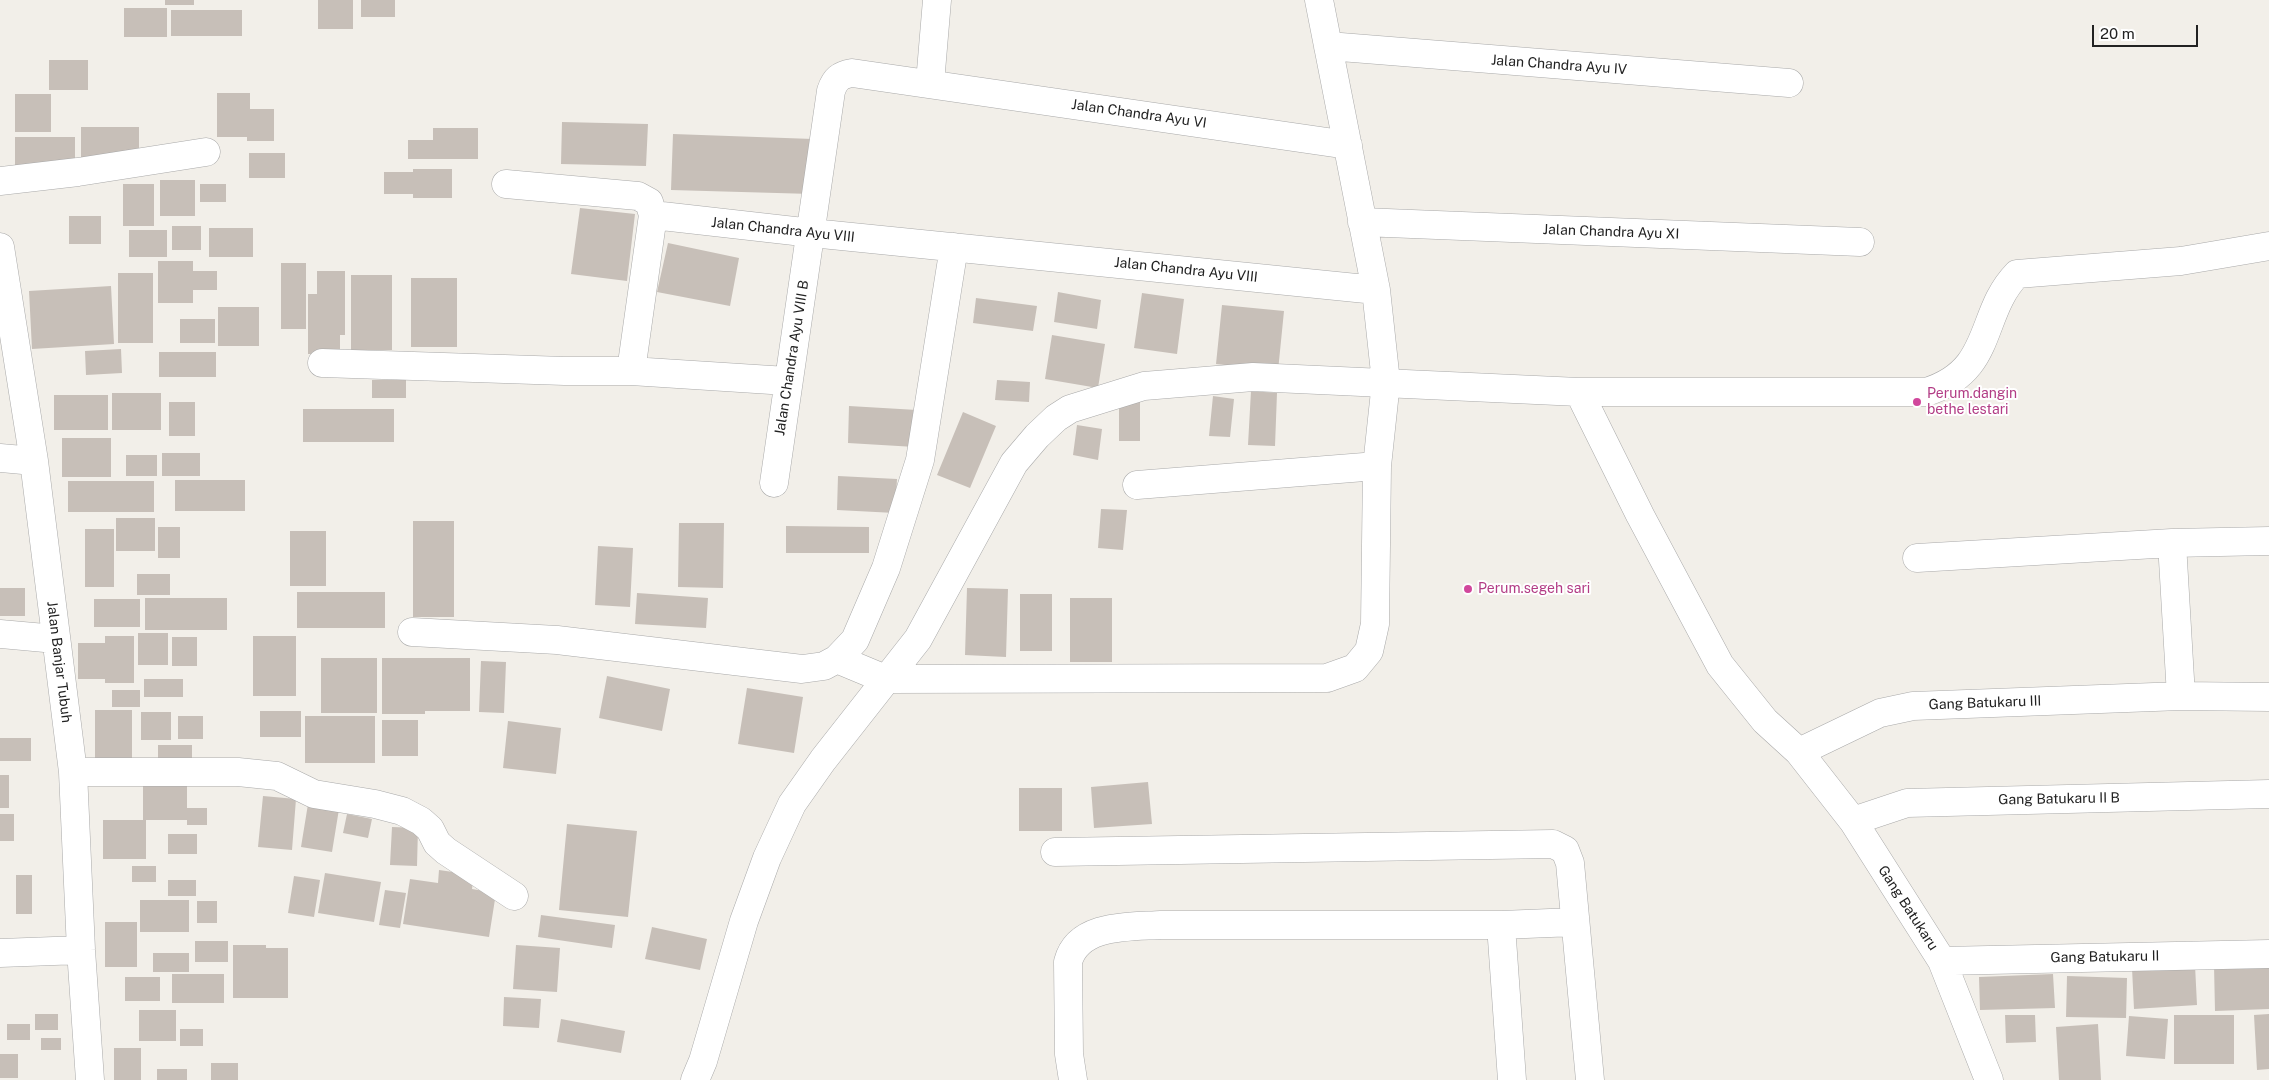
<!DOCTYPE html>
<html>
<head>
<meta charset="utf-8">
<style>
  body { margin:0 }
  #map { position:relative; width:2269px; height:1080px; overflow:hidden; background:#f2efe9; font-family:"Public Sans",sans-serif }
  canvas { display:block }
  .scale { position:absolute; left:2092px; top:25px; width:106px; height:22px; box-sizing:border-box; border:2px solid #222; border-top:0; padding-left:6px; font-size:15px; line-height:18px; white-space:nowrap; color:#222; -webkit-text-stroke:4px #fff; paint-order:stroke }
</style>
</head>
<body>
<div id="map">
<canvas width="2269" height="1080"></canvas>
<div class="scale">20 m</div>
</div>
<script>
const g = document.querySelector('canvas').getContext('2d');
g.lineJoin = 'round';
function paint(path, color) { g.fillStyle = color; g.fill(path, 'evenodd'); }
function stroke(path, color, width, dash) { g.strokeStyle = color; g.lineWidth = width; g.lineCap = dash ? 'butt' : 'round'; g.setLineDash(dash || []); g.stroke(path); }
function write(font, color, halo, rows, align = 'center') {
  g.font = font + ' "Public Sans",sans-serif'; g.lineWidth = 4; g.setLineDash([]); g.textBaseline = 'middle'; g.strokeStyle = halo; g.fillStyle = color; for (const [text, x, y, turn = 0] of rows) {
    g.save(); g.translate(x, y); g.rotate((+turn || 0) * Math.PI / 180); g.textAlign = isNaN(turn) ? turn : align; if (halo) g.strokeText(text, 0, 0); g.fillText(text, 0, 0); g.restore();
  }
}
paint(new Path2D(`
  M165 0H194V5H165Z
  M318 0H353V29H318Z
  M361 0H395V17H361Z
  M124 8H167V37H124Z
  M171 10H242V36H171Z
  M49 60H88V90H49Z
  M217 93H250V109H274V141H247V137H217Z
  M15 94H51V132H15Z
  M562 122 648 124 646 166 561 164Z
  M81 127H139V159H81Z
  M433 128H478V159H408V140H433Z
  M673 134 813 139 812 194 671 190Z
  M15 137H75V168H15Z
  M249 153H285V178H249Z
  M413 169H452V198H413V194H384V172H413Z
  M160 180H195V216H160Z
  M123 184H154V226H123Z
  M200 184H226V202H200Z
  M580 208 635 214 627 281 571 274Z
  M69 216H101V244H69Z
  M172 226H201V250H172Z
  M209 228H253V257H209Z
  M129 230H167V257H129Z
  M668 243 739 258 730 306 657 292Z
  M158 261H193V271H217V290H193V303H158Z
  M281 263H306V329H281Z
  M317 271H345V335H340V354H308V294H317Z
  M118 273H153V343H118Z
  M351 275H392V350H351Z
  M411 278H457V347H411Z
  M111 286 114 344 32 349 29 291Z
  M1058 292 1101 300 1097 329 1054 322Z
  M1142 293 1184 299 1177 354 1134 348Z
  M976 298 1037 306 1033 331 973 323Z
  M1222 305 1284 311 1278 371 1216 364Z
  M218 307H259V346H218Z
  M180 319H215V343H180Z
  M1052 335 1105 344 1098 388 1045 379Z
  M121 349 122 373 86 375 85 351Z
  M159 352H216V377H159Z
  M372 380H406V398H372Z
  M997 380 1030 382 1029 402 995 400Z
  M1251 391 1277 393 1275 446 1248 445Z
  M112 393H161V430H112Z
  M54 395H108V430H54Z
  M1213 396 1234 399 1230 437 1209 436Z
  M1119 400H1140V441H1119Z
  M169 402H195V436H169Z
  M849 406 917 410 915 447 848 443Z
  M303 409H394V442H303Z
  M963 412 996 426 970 488 937 475Z
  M1077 425 1102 429 1098 460 1073 455Z
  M62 438H111V477H62Z
  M162 453H200V476H162Z
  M126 455H157V476H126Z
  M838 476 897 479 895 513 837 510Z
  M175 480H245V511H175Z
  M68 481H154V512H68Z
  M1101 509 1127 510 1123 550 1098 548Z
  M116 518H155V551H116Z
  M413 521H454V617H413Z
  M679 523H724L723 588 678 587Z
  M786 526 869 527V553H786Z
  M158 527H180V558H158Z
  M85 529H114V587H85Z
  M290 531H326V586H290Z
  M598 546 633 548 630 607 595 605Z
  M137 574H170V595H137Z
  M0 588H25V616H0Z
  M967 588 1008 589 1006 657 965 655Z
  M297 592H385V628H297Z
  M637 593 708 598 706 628 635 624Z
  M1020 594H1052V651H1020Z
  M145 598H227V630H145Z
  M1070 598H1112V662H1070Z
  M94 599H140V627H94Z
  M138 633H168V665H138Z
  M105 636H134V683H105V679H78V643H105Z
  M253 636H296V696H253Z
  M172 637H197V666H172Z
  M321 658H377V713H321Z
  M382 658H470V711H425V714H382Z
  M481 661 506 662 504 713 479 712Z
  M607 676 670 689 662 731 599 718Z
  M144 679H183V697H144Z
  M747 688 803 697 794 753 738 744Z
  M112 690H140V707H112Z
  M95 710H132V766H95Z
  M260 711H301V737H260Z
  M141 712H171V740H141Z
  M178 716H203V739H178Z
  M305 716H375V763H305Z
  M382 720H418V756H382Z
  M508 721 561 728 556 774 503 768Z
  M0 738H31V761H0Z
  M158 745H192V769H158Z
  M0 775H9V808H0Z
  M1148 782 1152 824 1094 828 1091 787Z
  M143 786H187V808H207V825H187V820H146V859H103V820H143Z
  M1019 788H1062V831H1019Z
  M263 796 296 799 292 850 258 847Z
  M308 804 339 809 332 852 301 847Z
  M0 814H14V841H0Z
  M347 814 372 819 368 838 343 833Z
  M567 824 637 831 628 917 559 910Z
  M392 827 418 828 417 866 390 865Z
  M168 834H197V854H168Z
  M132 866H156V882H132Z
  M439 870 474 875 472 889 496 893 489 937 403 924 410 879 438 883Z
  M325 873 381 882 374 922 318 913Z
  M16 875H32V914H16Z
  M294 876 320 880 314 917 288 913Z
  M168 880H196V896H168Z
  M385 890 406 893 400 928 379 925Z
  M140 900H189V932H140Z
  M197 901H217V923H197Z
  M541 915 615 925 612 948 538 937Z
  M105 922H137V967H105Z
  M652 927 707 939 700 970 645 959Z
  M195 941H228V962H195Z
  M233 945H266V948H288V998H233Z
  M516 945 560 948 557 992 513 989Z
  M153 953H189V972H153Z
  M2269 963V1009L2215 1011 2214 965Z
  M2195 965 2197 1005 2134 1009 2132 968Z
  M172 974H224V1003H172Z
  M2053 974 2055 1008 1980 1010 1979 977Z
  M2067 976 2127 978 2126 1018 2066 1017Z
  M125 977H160V1001H125Z
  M504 997 541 999 539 1028 503 1026Z
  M139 1010H176V1041H139Z
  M35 1014H58V1030H35Z
  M2269 1014V1069L2257 1070 2254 1015Z
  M2005 1015H2035L2036 1042 2006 1043Z
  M2174 1015H2234V1064H2174Z
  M2129 1016 2168 1019 2165 1059 2126 1056Z
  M561 1019 625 1031 621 1053 557 1042Z
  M7 1024H30V1040H7Z
  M2098 1024 2101 1080H2059L2056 1027Z
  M180 1029H203V1046H180Z
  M41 1038H61V1050H41Z
  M114 1048H141V1080H114Z
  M0 1054H18V1078H0Z
  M211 1063H238V1080H211Z
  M157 1069H187V1080H157Z`), '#c7bfb8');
const minor = new Path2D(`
  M1328 46 1789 83
  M930 83 937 0
  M0 181 78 172 206 152
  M506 184 638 196 649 202 653 215
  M1362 222 1860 242
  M0 247 34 461 73 772 81 950 90 1080
  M322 363 565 371H631L653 215 812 233 1376 290
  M631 371 787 381
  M1579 392 1640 515 1720 665 1765 721 1799 752 1853 821 1942 961 1989 1080
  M0 458 34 461
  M774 483 831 91C835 79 840 75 852 73L1348 145
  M1137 485 1377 466
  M2172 543 2269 541
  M1917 558 2172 543 2181 696
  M412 632 557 640 802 669 824 666 837 659 855 640 886 568 920 460 954 247
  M0 634 56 639
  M837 659 885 679 1327 678 1355 668 1369 651 1375 624 1377 466 1386 382 1376 290 1319 0
  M1799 752 1880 713 1913 706 2181 696 2269 697
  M73 772H238L277 776 314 794 375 804 402 811 421 821 430 829 437 843 446 851 514 896
  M1853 821 1907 803 2269 794
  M1055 852 1553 844 1565 850 1570 863 1590 1080
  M1501 925 1512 1080
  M0 953 81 950
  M1942 961 2269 954
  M695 1080 703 1061 744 921 767 858 792 804 823 760 918 639 1014 463 1037 436 1056 418 1070 409 1144 386 1253 377 1579 392H1926C1995 371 1978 314 2017 274L2181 261 2269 246
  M1073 1080 1069 1054 1068 962C1078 924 1128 927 1161 925H1501L1575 922`);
stroke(minor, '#a9a9a9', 29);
stroke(minor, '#fff', 28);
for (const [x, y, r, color] of [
  [1917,402,5,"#d1479c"],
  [1468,589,5,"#d1479c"]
]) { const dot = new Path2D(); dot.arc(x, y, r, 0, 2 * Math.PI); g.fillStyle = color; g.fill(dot); stroke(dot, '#fff', 2); }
write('14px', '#222', '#fff', [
  ["Jalan Chandra Ayu IV",1559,65,4],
  ["Jalan Chandra Ayu VI",1139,114,8],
  ["Jalan Chandra Ayu VIII",783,230,6],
  ["Jalan Chandra Ayu XI",1611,232,2],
  ["Jalan Chandra Ayu VIII",1186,270,6],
  ["Jalan Chandra Ayu VIII B",792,358,-81],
  ["Jalan Banjar Tubuh",59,662,83],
  ["Gang Batukaru III",1985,703,-2],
  ["Gang Batukaru II B",2059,799,-1],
  ["Gang Batukaru",1908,908,57],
  ["Gang Batukaru II",2105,957,-1]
]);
write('14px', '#b23c85', '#fff', [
  ["Perum.dangin",1927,394],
  ["bethe lestari",1927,410],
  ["Perum.segeh sari",1478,589]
], 'left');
</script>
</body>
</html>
